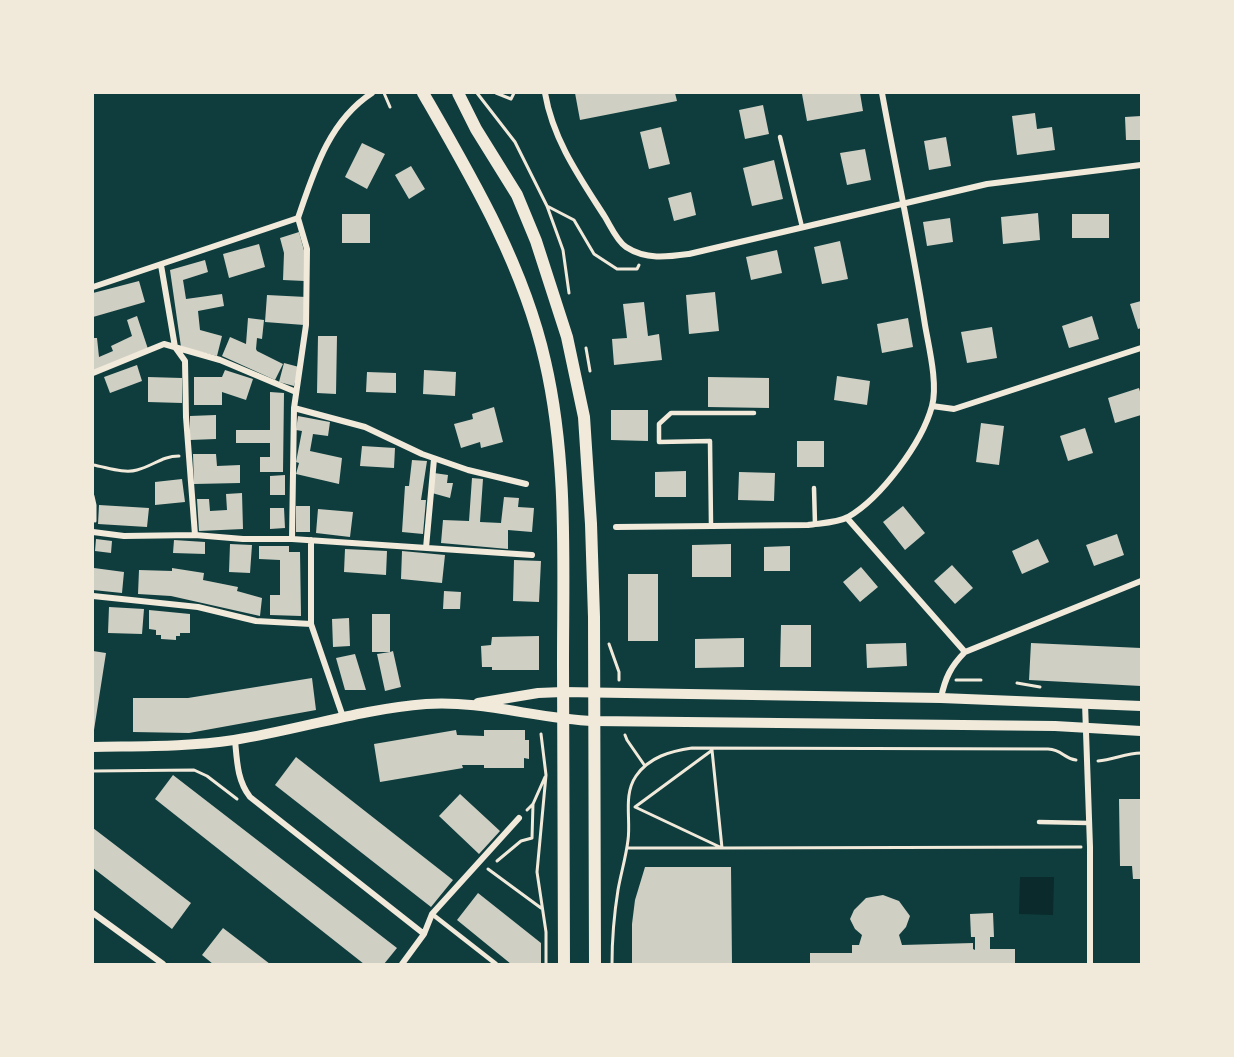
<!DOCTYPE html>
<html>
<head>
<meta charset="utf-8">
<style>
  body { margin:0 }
  #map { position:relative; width:1234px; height:1057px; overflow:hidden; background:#0f3d3e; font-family:"Archivo Narrow",sans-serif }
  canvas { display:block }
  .frame { position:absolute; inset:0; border:94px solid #f1e9da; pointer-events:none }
</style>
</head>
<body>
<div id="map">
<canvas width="1234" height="1057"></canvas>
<div class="frame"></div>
</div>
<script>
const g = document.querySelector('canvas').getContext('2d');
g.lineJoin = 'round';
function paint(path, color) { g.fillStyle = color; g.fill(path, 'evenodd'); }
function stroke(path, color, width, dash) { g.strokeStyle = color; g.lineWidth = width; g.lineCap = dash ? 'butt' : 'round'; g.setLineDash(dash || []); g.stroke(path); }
paint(new Path2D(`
  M1020 877H1054L1053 915 1019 914Z`), '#0a2a2b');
paint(new Path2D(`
  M575 93H675L677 101 580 120Z
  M860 93 863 111 807 121 802 94Z
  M763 105 769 134 745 139 739 110Z
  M1035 113 1037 129 1052 127 1055 150 1017 155 1012 116Z
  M1141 116V140H1126L1125 117Z
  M661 127 670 164 649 169 640 132Z
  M946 137 951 166 929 170 924 141Z
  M362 143 385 154 367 189 345 177Z
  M865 149 871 180 847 185 840 153Z
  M774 160 783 199 752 206 743 168Z
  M411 166 425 189 409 199 395 175Z
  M691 192 696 215 674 221 668 198Z
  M1038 213 1040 240 1003 244 1001 217Z
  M342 214H370V243H342Z
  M1072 214H1109V238H1072Z
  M950 218 953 242 927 246 923 222Z
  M299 232 305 254V281L283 280 284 253 280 238Z
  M840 241 848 279 822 284 814 247Z
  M259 244 265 267 229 278 223 254Z
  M777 250 782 273 751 280 746 257Z
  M205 260 208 272 183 280 186 299 222 294 224 306 198 311 200 330 222 336 217 356 181 347 170 270Z
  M139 281 145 302 93 317V293Z
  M715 292 719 331 689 334 686 295Z
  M267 295 306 297 304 325 265 322Z
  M1141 301V328L1138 329 1130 304Z
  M644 302 648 336 659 334 662 360 614 365 612 339 627 338 623 304Z
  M137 316 148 349 93 373V338H97L99 357 113 351 111 346 132 336 127 320Z
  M1092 316 1099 339 1069 348 1062 326Z
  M248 318 264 320 262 339 257 338 256 349 257 351 283 364 275 380 222 356 230 337 246 344Z
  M908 318 913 347 882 353 877 324Z
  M992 327 997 358 967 363 961 332Z
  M318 336H337L336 394 317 393Z
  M284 363 299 367 294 386 279 382Z
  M137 365 142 381 110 393 104 377Z
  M225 370 253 379 246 400 222 392V405H194V377H222Z
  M424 370 456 372 455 396 423 394Z
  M367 372 396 373V393L366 392Z
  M837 376 870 381 867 405 834 400Z
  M148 377 182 378V403L148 402Z
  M708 377 769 378V408L708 407Z
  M1139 388 1141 395V415L1115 423 1108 398Z
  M270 392 284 393 283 472H260V457H270V443H236V430H270Z
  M494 407 503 442 481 448 480 442 461 448 454 424 473 419 472 414Z
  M611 410H648V441L611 440Z
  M216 415V439L190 440V416Z
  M298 416 330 422 328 436 313 434 310 451 342 458 339 484 296 474 299 463 296 462 302 431 296 430Z
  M981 423 1004 426 999 465 976 462Z
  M1085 428 1093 453 1068 461 1060 436Z
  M797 441H824V467H797Z
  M362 446 395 448 394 468 360 466Z
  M193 454H216L217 466 240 465V483L194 484Z
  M412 460 427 461 421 500H426L423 534 402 532 405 486H409Z
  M686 471V497H655V472Z
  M739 472 775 473 774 501 738 500Z
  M434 473 448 475 447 483H453L450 498 432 493Z
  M285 475V495H270V476Z
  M472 478 483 479 480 522 501 523 504 497 519 498 518 507 534 508 532 532 508 530V549L441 543 443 520 469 521Z
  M182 479 185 502 155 505V482Z
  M242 493 243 529 199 531 197 499H209L210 511 227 510 226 494Z
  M99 505 149 508 147 527 98 524Z
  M296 506H310V532H296Z
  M903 506 925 533 905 550 883 522Z
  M270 508H284L285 528 270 529Z
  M318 509 353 512 350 537 316 533Z
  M1117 534 1124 555 1094 566 1086 545Z
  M96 539 112 541 111 553 95 551Z
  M1038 539 1049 562 1022 574 1012 551Z
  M174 540 205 542V554L173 553Z
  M230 544 252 545 250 573 229 572Z
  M731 544V577H692V545Z
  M259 546H289V552H300L301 616 270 615V595H280V560L259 559Z
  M790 546V571H764V547Z
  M345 549 387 551 386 575 344 572Z
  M402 551 445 555 442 583 401 579Z
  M514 560 541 561 539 602 513 601Z
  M952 565 973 588 955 604 934 581Z
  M861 567 878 587 860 602 843 582Z
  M94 568 124 572 122 593 93 590Z
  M172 568 204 573 203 580 238 587 237 591 262 598 260 616 171 596 138 594 139 570 172 571Z
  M628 574H658V641H628Z
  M444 591 461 592 460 609H443Z
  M109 607 144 609 142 634 108 633Z
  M149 610 190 614V633H180V636H176V640L161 639V635H156V630L149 629Z
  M372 614H390V652L393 651 401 687 385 691 377 654 390 652H372Z
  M349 618 350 646 333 647 332 619Z
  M781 625H811V667H780Z
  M539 636V670H492V667H482L481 646 491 645 492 637Z
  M744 638V667L695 668V639Z
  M906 643 907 666 867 668 866 644Z
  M1031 643 1141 648V686L1029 680Z
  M93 651 106 653 94 730H93Z
  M355 654 366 690H345L336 658Z
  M312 678 316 710 189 733 133 732V698H188Z
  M456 730 457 735 484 736V730H525V740H529V759L524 758V768H484V765H462L463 768 380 782 374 744Z
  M296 757 453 880 431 907 275 785Z
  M173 775 397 948 384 964H364L155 799Z
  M460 794 500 831 479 854 439 816Z
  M1119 799H1141V879H1133L1132 866H1120Z
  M93 828 191 903 172 929 93 868Z
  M645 867H731L732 964H632V924L635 900Z
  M478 893 541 943V964H511L457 920Z
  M883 895 899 901 910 916 906 927 899 935 902 945 973 943V949L975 950V937H971L970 914 993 913 994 937H990V949H1015V964H810V953H852V945H859L862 935 855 929 850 919 854 910 866 898Z
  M223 928 270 964H213L202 955Z`), '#cfcfc3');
stroke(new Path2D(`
  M384 93 390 107
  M477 93 515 142 547 206 563 250 569 293
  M496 93 511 99 514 93
  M547 206 574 220 594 254 617 269H637L639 265
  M586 348 590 371
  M93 465C106 467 124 474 137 470 153 466 162 456 179 456
  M93 496 95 505V521
  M609 644 619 672V680
  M956 680H981
  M1017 683 1040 687
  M541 734 546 775 537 872 546 932V964
  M625 735 627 740 645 766
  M712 750 722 848 1081 847
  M711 751 635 807 722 848
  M1098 761C1113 760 1126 753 1141 753
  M93 771 194 770 207 776 237 799
  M527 810 533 804 545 777
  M627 848H721
  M497 861 521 841 532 838 533 804
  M488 869 541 908
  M612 964C612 939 614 915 618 890 621 873 626 857 628 840 631 819 623 795 636 776 649 757 671 751 692 748L1048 749C1063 750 1063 758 1076 760`), '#f1e9da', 3);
stroke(new Path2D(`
  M780 137 802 227
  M814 488 815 524
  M711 525 710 441 659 442V424L671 413H754
  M1039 822 1088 823
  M432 914 496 964`), '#f1e9da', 4.5);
stroke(new Path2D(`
  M545 93C553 140 580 178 605 217 611 227 617 241 626 247 646 260 667 257 689 254L987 184 1141 165
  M161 265 175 347 185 361 186 417 195 535
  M93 287 298 218C314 171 329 121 372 93
  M93 373 164 344 220 360 296 392
  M932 406 954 409 1141 348
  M294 408 365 427 422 454 468 470 526 484
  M847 518 965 652
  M616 527 808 525C821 523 837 523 848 517 881 498 922 443 932 406 938 384 929 348 925 325 913 247 896 170 882 93
  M93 532 124 536 195 535 243 539H292L532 555
  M292 539 294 408 306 325 307 249 298 218
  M311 540V624L343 717
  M426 548 434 459
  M93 596 198 607 256 621 311 624
  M941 698C945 678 951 666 965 652L1141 581
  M1085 703 1090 847V964
  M235 740C237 761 237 780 250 797L424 934
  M93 913 163 964
  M402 964 424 934 432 914 519 818`), '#f1e9da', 6);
stroke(new Path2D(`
  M478 703 538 693 563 692 941 698 1141 706
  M93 747C141 746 187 747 234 740 298 730 361 709 426 704 482 700 538 719 594 721L1055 726 1141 731`), '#f1e9da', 10);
stroke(new Path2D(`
  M423 93C472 178 523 264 545 361 568 460 563 563 563 664 563 764 563 864 564 964
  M458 93 476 129 517 195 536 241 567 337 584 417 591 524 594 617 595 964`), '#f1e9da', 12);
</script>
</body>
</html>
